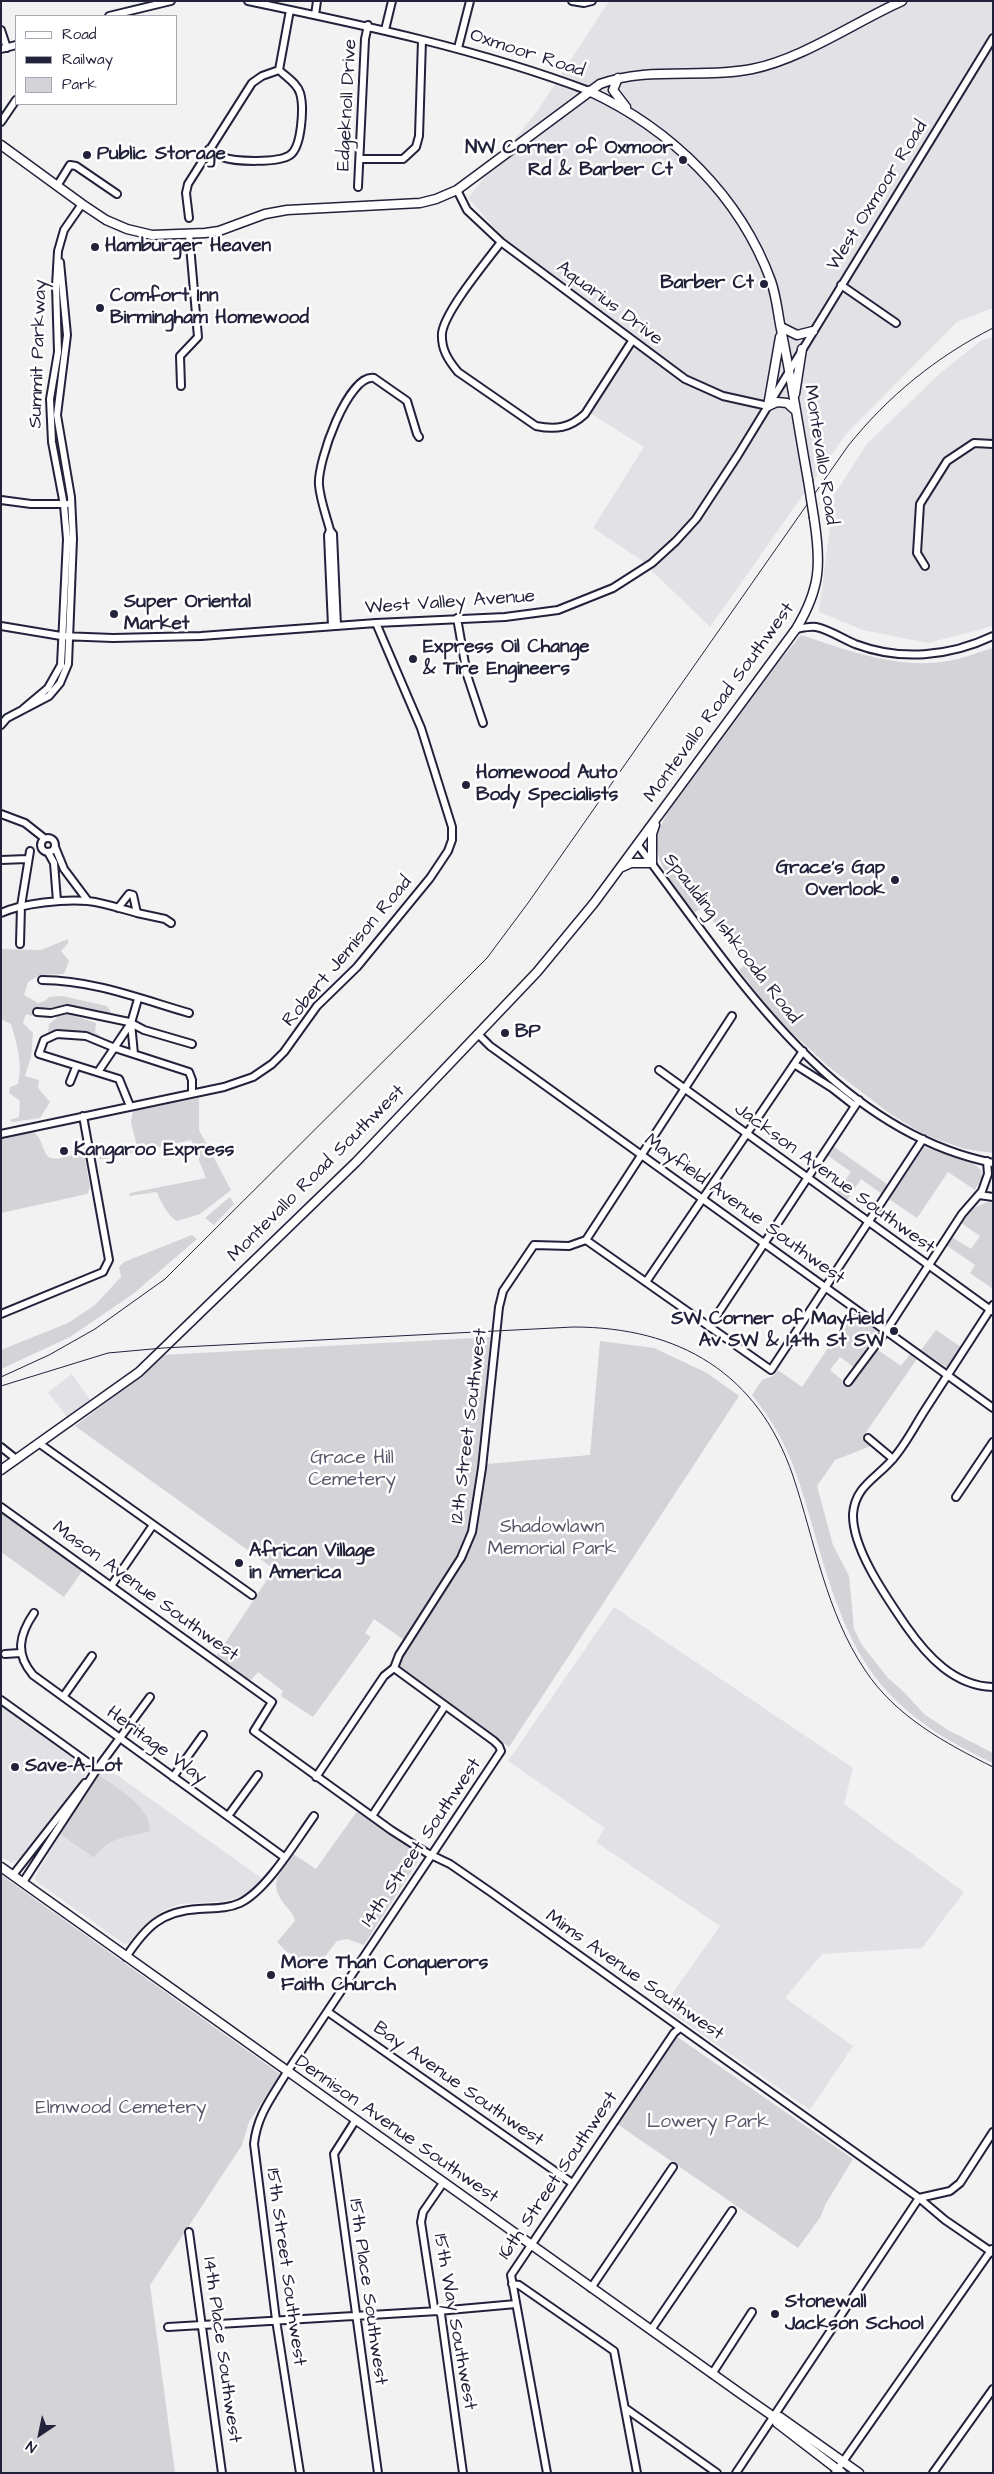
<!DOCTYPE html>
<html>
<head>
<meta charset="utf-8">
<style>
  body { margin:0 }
  #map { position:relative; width:994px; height:2474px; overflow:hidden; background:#f2f2f3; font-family:"Architects Daughter",sans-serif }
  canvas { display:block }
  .frame { position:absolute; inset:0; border:2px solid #22223b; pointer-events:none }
  .legend { position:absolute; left:15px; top:15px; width:162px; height:90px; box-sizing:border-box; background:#fff; border:1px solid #a7a7b1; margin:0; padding:6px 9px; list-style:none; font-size:15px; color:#22223b }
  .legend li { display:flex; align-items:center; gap:10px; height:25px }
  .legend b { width:25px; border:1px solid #a7a7b1 }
  .north { position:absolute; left:15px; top:2409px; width:50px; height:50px; -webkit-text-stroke:4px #fff; paint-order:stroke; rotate:214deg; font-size:14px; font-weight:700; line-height:20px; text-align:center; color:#22223b }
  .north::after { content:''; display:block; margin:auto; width:18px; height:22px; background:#22223b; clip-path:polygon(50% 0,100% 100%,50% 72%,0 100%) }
</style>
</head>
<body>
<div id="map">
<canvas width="994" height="2474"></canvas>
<div class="frame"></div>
<ul class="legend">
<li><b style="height:6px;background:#fff"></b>Road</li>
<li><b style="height:6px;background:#22223b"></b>Railway</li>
<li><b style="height:14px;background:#d3d3d8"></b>Park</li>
</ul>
<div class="north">N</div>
</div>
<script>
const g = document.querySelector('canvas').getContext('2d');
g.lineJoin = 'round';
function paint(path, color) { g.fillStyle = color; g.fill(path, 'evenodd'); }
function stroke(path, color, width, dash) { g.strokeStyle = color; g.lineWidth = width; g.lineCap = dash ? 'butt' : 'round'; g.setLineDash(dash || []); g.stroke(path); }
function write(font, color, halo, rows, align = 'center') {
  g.font = font + ' "Architects Daughter",sans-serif'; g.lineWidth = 5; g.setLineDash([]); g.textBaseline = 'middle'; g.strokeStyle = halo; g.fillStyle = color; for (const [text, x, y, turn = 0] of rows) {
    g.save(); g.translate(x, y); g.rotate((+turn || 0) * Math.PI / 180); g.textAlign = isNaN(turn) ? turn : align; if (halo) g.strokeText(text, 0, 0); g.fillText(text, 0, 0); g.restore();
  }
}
paint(new Path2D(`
  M609 1H993V308L957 322 846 434 710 627 641 560 593 528 644 447 590 413 634 349 638 338 504 239 468 198 538 110Z
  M993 337V626L928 643 863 630 819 612 834 495 867 444 939 374 982 340Z
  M72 1374 91 1401 67 1417 48 1392Z
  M614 1607 853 1768 844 1804 964 1892 922 1948 822 1954 785 1998 853 2046 810 2110 663 2007 720 1926 596 1842 605 1828 508 1761Z
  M1 1705 87 1766 89 1771 19 1860 12 1863 1 1857Z
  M104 1766 263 1879 257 1886 239 1897 225 1901 180 1904 164 1910 143 1927 130 1943 124 1944 36 1881 35 1877 60 1834 94 1858 100 1849 120 1837 149 1832 100 1776H97Z`), '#e2e2e6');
paint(new Path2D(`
  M801 635C847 650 898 670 948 661 963 659 978 652 993 648V1153L965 1149 925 1135 889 1113 829 1067 776 1018 739 970 746 964 703 908 693 913C679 892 658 869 656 843 653 815 777 664 801 635Z
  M68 939V943L61 951 69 961 64 974 40 975 28 982 24 995 38 1003 45 1001 49 997 62 996 107 1006 112 1014 110 1016 62 1007 36 1008 32 1016 26 1014 23 1023 33 1033 31 1057 25 1076 39 1080 38 1088 50 1102 40 1118 13 1122 9 1120 19 1117 20 1101 9 1093 10 1087 18 1084C23 1065 17 1043 11 1024L1 1019V949L41 950Z
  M62 1012 96 1023 95 1033 99 1034 98 1038 63 1031 48 1032 49 1024 56 1019 58 1013Z
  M199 1098V1130L231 1190 200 1214 177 1221C169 1217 160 1201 157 1192L129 1196 130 1193 206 1178 191 1140 105 1159H100L92 1149 94 1148 100 1154 137 1146 131 1122 133 1111Z
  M32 1131C40 1135 41 1144 45 1152 51 1167 72 1152 84 1153L90 1188 87 1194 1 1213V1138Z
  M833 1146 888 1185 882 1194 861 1179 847 1200 837 1192 851 1172 827 1155Z
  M924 1147 974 1164 981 1170 982 1177 975 1190 948 1172 917 1218 889 1199Z
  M230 1197 234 1204 214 1225 205 1218Z
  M988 1202 993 1203V1289L970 1273 975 1265 946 1245 952 1237 971 1249 980 1236 960 1222 973 1208Z
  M192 1235 197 1239 133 1294 70 1337 1 1369V1350L68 1323 95 1305 121 1277 119 1267 124 1262Z
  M852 1312 880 1332 855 1368 840 1357 830 1370 848 1385 878 1350 901 1366 910 1354 917 1359 862 1438 871 1446 835 1460 817 1486 833 1545 849 1576 854 1629 862 1645 888 1678 904 1692 924 1714 948 1730 993 1753V1763C871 1706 848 1651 813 1528 798 1475 787 1438 752 1395L762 1380 773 1376 778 1370 802 1387Z
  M936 1330 961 1347 948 1368 921 1350Z
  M493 1337 479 1463 468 1530 457 1559 404 1640 374 1619 365 1633 371 1637 313 1717 281 1696 283 1691 258 1672 250 1681 216 1657 274 1569 75 1426 146 1372 163 1355Z
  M600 1341 654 1348 707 1373 739 1396 509 1747 404 1673 398 1666 402 1655 470 1547 487 1464 590 1455Z
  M1 1511 83 1570 64 1597 1 1552Z
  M97 1776H100C115 1786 156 1812 149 1832 127 1836 107 1838 94 1858L60 1834Z
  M358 1810 422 1855 364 1945 347 1939 337 1941 319 1964 311 1966 286 1951 277 1942 295 1921C294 1914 289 1910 285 1905 267 1882 280 1875 293 1854L316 1869Z
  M1 1875 280 2074 249 2122 242 2145 150 2285 175 2473H1Z
  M676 2036 853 2159 825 2205 821 2216 798 2248 617 2124Z`), '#d3d3d8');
const minor = new Path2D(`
  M248 1C363 25 478 49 589 91
  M572 1 584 3 592 1
  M315 15 317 1
  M109 16 171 1
  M1 30 7 48
  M385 30 392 1
  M458 48 470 1
  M1 49 16 45
  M279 70 290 10
  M1 122 16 100
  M209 149C213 152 218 156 222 157 235 162 279 163 290 155 302 147 304 106 300 93 297 83 286 77 279 70
  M360 159H403L416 147 419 136 422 40
  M57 186 70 165 76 166 117 194
  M358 187 365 39 368 25
  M457 190 467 210 501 242 685 379 723 396 768 406
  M189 218 186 193 188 184 252 83 262 76 279 70
  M501 242C486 262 445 311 442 333 441 349 448 360 458 372L536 426C556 430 570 428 585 414L632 341
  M841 285 896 323
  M181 386 180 356 198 337 189 234
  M1 500 31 504H67
  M330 530 328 535 332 626
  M925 566 917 553 920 504 947 461 974 443 993 444
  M457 618 467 675 483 723
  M1 626 61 636 113 638 201 636 376 623 505 617 558 610 613 588 652 563 676 541 696 519 738 455 993 38
  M337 626 333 534 330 530C326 515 320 499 319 485 317 462 348 374 374 378L407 401 417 434 419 437
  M796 629C802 628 810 626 816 627 828 629 843 639 855 644 900 661 949 657 993 636
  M23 709 48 688 61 665 67 539 64 505 52 442 50 399 58 352 56 286 58 251 64 230 82 204
  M1 725 7 718 49 696 60 683 68 664 73 539 71 497 57 415 67 335 60 262
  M1 814 25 823 44 838
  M41 845a7 7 0 1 1 14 0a7 7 0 1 1-14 0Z
  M637 844C731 967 829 1130 993 1163
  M55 847 64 869 88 901
  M48 852 54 863 57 901
  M1 860 27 859
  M118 908 129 894 133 895 137 913 165 919 171 923
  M1 913C23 903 64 899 88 901 105 903 122 909 137 913
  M20 944 21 906 30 851
  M42 980C92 980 141 999 189 1013
  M37 1012 51 1013 67 1009 129 1022 144 1030 192 1044
  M131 1023 134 1054
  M478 1034 490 1046 993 1408
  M794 1064 832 1088 855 1106
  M659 1070 992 1311
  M98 1072 131 1023 138 999
  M70 1082 76 1067
  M130 1106 119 1079 39 1054 44 1040 57 1034 86 1036 115 1048 189 1072 192 1080V1092
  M1 1134 224 1087 253 1077 272 1064 284 1052 317 1006 357 967 430 878 448 851 452 840V827L421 728 376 623
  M979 1195 993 1197
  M586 1240 771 1370 923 1139
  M586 1240 732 1016
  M646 1282 803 1051
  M993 1305C970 1340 948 1375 925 1410 914 1427 905 1446 891 1461 875 1479 855 1487 853 1514 852 1549 887 1598 906 1626 927 1656 954 1686 993 1687
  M1 1314 103 1272 109 1260 83 1116
  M709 1327 859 1100
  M848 1382 886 1331 962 1214 982 1191 988 1174 987 1161
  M868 1438 893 1459
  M40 1444 252 1595
  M1 1447 16 1459
  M956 1497 993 1442
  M1 1507 272 1702 254 1731 391 1830 427 1853 450 1864 492 1893 919 2198 945 2220 993 2253
  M111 1586 153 1525
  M34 1613C19 1635 15 1654 33 1675L284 1857
  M5 1654 20 1653
  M63 1697 92 1656
  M1 1700 97 1769
  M173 1777 203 1735
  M316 1777 384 1676 394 1668 399 1655 461 1558 472 1532 482 1468 499 1307 503 1291 534 1245 569 1246 586 1240
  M228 1816 258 1775
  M372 1816 445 1706
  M13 1875 85 1783
  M23 1882 97 1769 150 1697
  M126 1957C146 1927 161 1911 199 1909 213 1908 227 1909 240 1903 267 1890 296 1841 314 1816
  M328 2012 572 2183
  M355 2121 334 2154 378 2473
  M443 2183 423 2212 421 2222 434 2307 441 2314 463 2473
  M189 2232 222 2473
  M512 2284 519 2285 614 2351 637 2473
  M591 2288 673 2167
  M168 2327 438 2311 516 2304
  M651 2330 732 2211
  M712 2374 752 2312
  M625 2408 717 2473
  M300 2473 276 2320 254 2144C257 2115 272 2097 287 2072L501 1751 499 1746 494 1741 394 1668
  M547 2473 511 2275 674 2033 680 2028
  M736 2473 919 2198 950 2191 960 2183 993 2132
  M835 2473 992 2249
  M933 2473 993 2389`);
const major = new Path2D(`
  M618 78 613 90 626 107
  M589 91C671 129 740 196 771 281 777 298 778 317 782 334 792 382 799 431 808 480
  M1 145 82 204 106 220 127 229 152 235 205 233 219 231 265 214 287 210 420 203 436 199 457 190 600 84C649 66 702 79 752 69 802 59 855 22 902 1
  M781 327 797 335 813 331
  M795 394 802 349
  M768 406 780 337
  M768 406 777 402 787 403 796 411
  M622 867 631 863H652V834L655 825
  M1 1470 139 1372 356 1162 478 1034 537 972 594 903 796 629C821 588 821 563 814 518
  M1 1867 741 2394 774 2417H780L859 2473
  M774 2417 777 2423 842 2473`);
stroke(minor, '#22223b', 10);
stroke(major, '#22223b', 11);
stroke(minor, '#fff', 6);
stroke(major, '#fff', 8);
stroke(new Path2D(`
  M1 1377 49 1355 95 1329 165 1279 487 958 528 903 848 446C888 396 936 357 993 328
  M1 1386 108 1353 163 1348 573 1327C679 1327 758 1373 793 1476 815 1542 826 1612 865 1670 895 1716 945 1743 993 1767`), '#22223b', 1);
const majorBridge = new Path2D(`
  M808 480 814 518`);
stroke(majorBridge, '#22223b', 11, []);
stroke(majorBridge, '#fff', 8);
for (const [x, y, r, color] of [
  [87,155,5,"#22223b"],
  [683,160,5,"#22223b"],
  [95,247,5,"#22223b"],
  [764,284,5,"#22223b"],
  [100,308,5,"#22223b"],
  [114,614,5,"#22223b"],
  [413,659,5,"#22223b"],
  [466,785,5,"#22223b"],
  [895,880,5,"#22223b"],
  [505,1033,5,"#22223b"],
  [64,1151,5,"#22223b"],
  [894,1331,5,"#22223b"],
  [239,1563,5,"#22223b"],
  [15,1767,5,"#22223b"],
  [271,1975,5,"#22223b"],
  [775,2314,5,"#22223b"]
]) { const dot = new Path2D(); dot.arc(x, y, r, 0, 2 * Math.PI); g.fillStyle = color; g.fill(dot); stroke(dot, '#fff', 2); }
write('19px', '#22223b', '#fff', [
  ["Oxmoor Road",527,54,18],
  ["Edgeknoll Drive",348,105,-87],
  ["West Oxmoor Road",878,196,-58],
  ["Aquarius Drive",609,304,37],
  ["Summit Parkway",39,354,-88],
  ["Montevallo Road",820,455,81],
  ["West Valley Avenue",450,603,-4],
  ["Montevallo Road Southwest",720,703,-54],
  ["Spaulding Ishkooda Road",731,939,52],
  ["Robert Jemison Road",348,952,-50],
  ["Montevallo Road Southwest",317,1174,-45],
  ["Jackson Avenue Southwest",834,1179,36],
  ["Mayfield Avenue Southwest",744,1210,36],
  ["12th Street Southwest",470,1426,-83],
  ["Mason Avenue Southwest",145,1592,36],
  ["Heritage Way",156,1746,36],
  ["14th Street Southwest",422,1843,-56],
  ["Mims Avenue Southwest",634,1976,35],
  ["Bay Avenue Southwest",458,2085,35],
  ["Dennison Avenue Southwest",396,2130,35],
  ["16th Street Southwest",559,2176,-56],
  ["15th Street Southwest",285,2267,82],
  ["15th Place Southwest",367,2292,82],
  ["15th Way Southwest",454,2322,80],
  ["14th Place Southwest",221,2350,82]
]);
write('bold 19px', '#22223b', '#fff', [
  ["NW Corner of Oxmoor",673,149,"right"],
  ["Rd & Barber Ct",673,171,"right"],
  ["Public Storage",97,155],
  ["Hamburger Heaven",105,247],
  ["Barber Ct",754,284,"right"],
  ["Comfort Inn",110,297],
  ["Birmingham Homewood",110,319],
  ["Super Oriental",124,603],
  ["Market",124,625],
  ["Express Oil Change",423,648],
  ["& Tire Engineers",423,670],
  ["Homewood Auto",476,774],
  ["Body Specialists",476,796],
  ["Grace's Gap",885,869,"right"],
  ["Overlook",885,891,"right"],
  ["BP",515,1033],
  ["Kangaroo Express",74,1151],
  ["SW Corner of Mayfield",884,1320,"right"],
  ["Av SW & 14th St SW",884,1342,"right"],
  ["African Village",249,1552],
  ["in America",249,1574],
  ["Save-A-Lot",25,1767],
  ["More Than Conquerors",281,1964],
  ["Faith Church",281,1986],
  ["Stonewall",785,2303],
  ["Jackson School",785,2325]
], 'left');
write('19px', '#57576a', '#fff', [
  ["Grace Hill",352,1459],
  ["Cemetery",352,1481],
  ["Shadowlawn",552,1528],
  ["Memorial Park",552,1550],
  ["Elmwood Cemetery",121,2109],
  ["Lowery Park",708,2123]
]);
</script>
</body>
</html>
